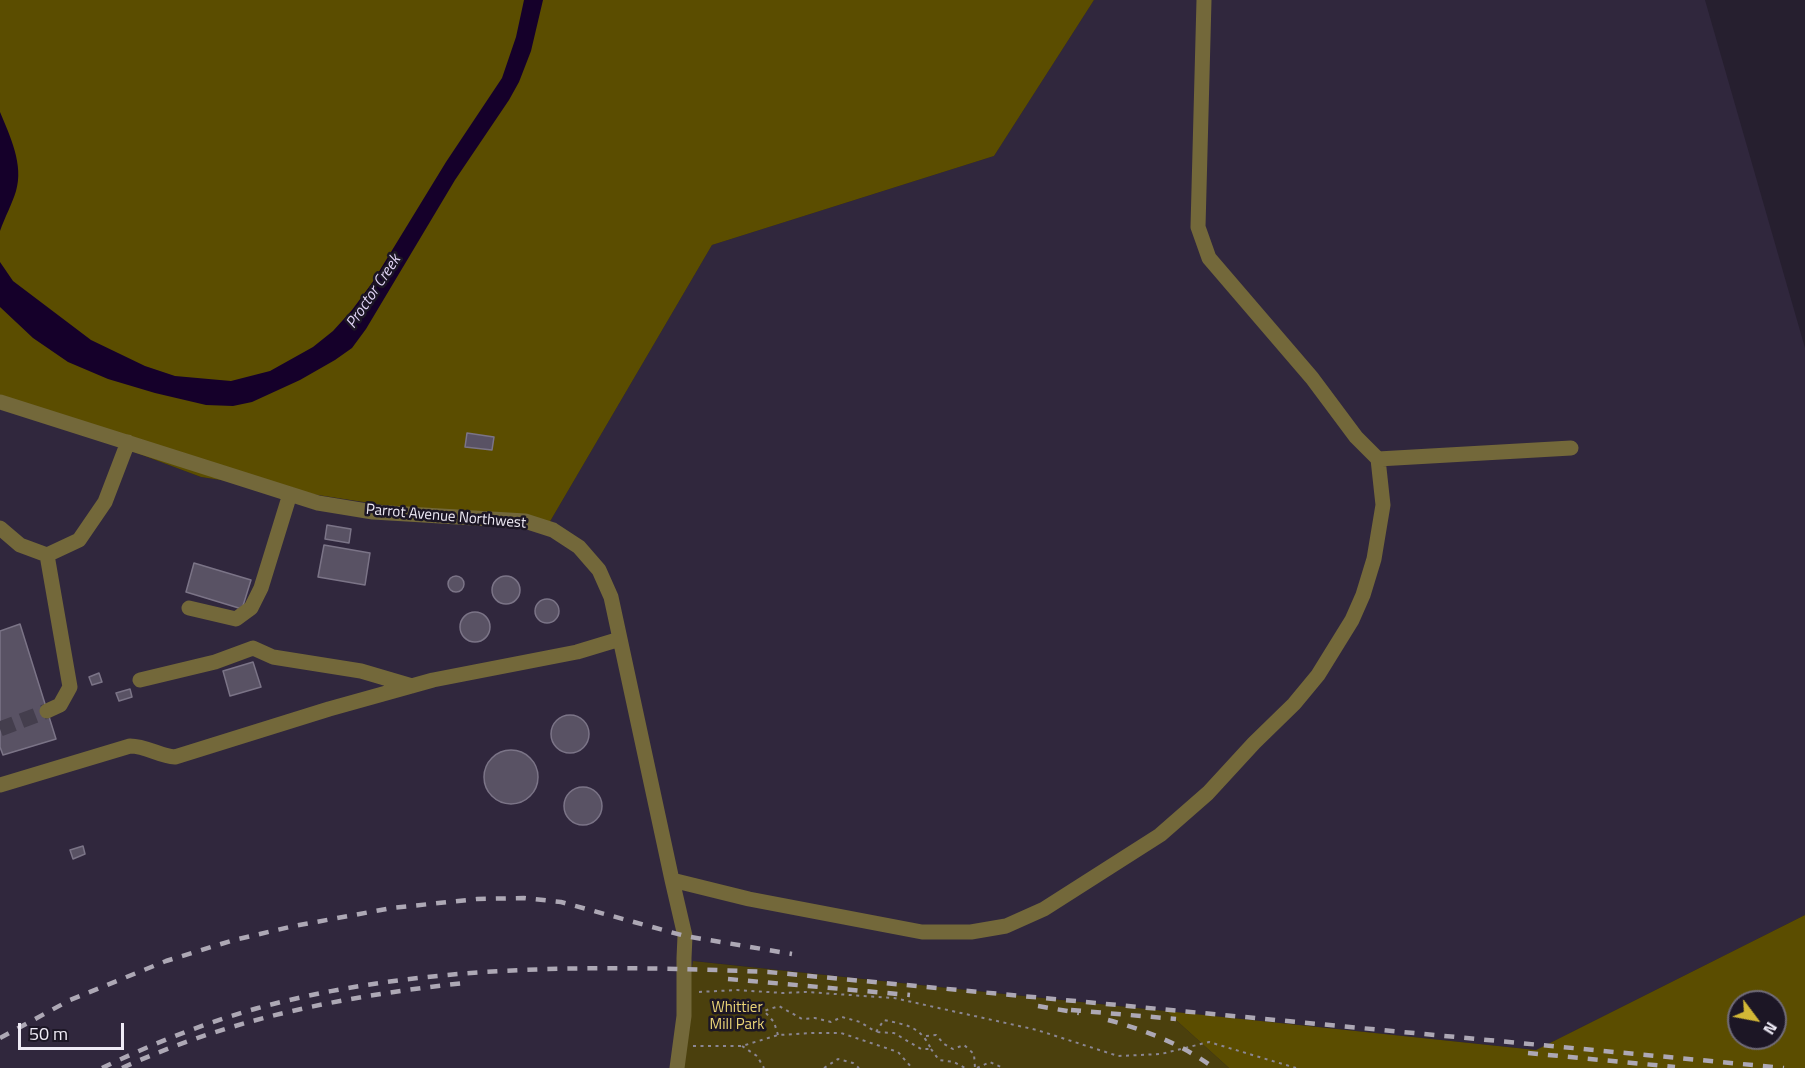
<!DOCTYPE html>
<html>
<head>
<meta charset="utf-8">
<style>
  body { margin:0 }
  #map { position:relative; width:1805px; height:1068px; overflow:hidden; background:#261f2f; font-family:"Titillium Web",sans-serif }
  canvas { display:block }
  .north { position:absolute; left:1727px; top:990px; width:60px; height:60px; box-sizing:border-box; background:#1c1625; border:2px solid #706b79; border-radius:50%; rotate:122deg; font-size:16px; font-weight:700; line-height:24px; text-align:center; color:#efebf6 }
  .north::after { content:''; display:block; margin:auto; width:21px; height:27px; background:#d2b736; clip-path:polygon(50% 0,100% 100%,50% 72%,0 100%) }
  .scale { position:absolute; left:18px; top:1023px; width:106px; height:27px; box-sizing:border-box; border:3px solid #efebf6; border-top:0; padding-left:8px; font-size:18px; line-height:21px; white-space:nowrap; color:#efebf6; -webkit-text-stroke:4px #1c1625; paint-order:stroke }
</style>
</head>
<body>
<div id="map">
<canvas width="1805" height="1068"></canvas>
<div class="north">N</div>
<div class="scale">50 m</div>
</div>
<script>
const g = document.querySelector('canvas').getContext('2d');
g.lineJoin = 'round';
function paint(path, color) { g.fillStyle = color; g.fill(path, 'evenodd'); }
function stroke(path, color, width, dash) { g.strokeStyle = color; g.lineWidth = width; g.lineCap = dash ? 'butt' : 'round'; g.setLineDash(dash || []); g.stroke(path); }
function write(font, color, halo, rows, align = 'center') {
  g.font = font + ' "Titillium Web",sans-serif'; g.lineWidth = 5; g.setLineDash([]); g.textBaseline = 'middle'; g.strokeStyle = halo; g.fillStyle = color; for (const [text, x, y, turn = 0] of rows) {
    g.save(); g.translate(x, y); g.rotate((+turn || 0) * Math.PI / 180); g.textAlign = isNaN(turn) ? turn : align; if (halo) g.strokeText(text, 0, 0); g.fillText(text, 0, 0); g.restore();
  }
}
paint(new Path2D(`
  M1094 0H1705L1805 348V915L1536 1050 694 961 675 1068H0V402L201 477 545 530 712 245 994 156Z`), '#30273d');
paint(new Path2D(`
  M693 961 1166 1011 1229 1068H675Z`), '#4b400d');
paint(new Path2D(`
  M0 0H1094L994 156 712 245 545 530 201 477 0 402Z
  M1805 915V1068H1229L1166 1011 1536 1050ZM1739 1002H1775V1038H1739Z`), '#5b4d00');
paint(new Path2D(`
  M524 0H543L531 51 519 82 509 100 455 180 366 329 352 348 335 360 300 380 252 402 233 406 206 405 155 393 108 379 68 362 33 338 0 307V262L13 281 91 340 145 366 175 376 231 381 270 371 313 347 333 331 352 310 372 283 446 162 502 78 516 37Z
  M0 112C10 136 24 165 16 191 12 204 5 217 0 231Z`), '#15002a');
const building = new Path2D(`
  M467 433 494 437 492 450 465 447Z
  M327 525 351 529 349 543 325 539Z
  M324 545 370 553 365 585 318 577Z
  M194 563 251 580 242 609 186 592Z
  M448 584a8 8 0 1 1 16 0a8 8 0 1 1-16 0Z
  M492 590a14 14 0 1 1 28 0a14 14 0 1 1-28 0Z
  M535 611a12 12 0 1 1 24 0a12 12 0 1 1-24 0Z
  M460 627a15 15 0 1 1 30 0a15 15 0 1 1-30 0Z
  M20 624 56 739 3 755 0 747V631Z
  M253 662 261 687 230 696 223 671Z
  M99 673 102 682 92 685 89 677Z
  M130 689 132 697 119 701 116 693Z
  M551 734a19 19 0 1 1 38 0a19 19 0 1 1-38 0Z
  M484 777a27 27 0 1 1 54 0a27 27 0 1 1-54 0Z
  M564 806a19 19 0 1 1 38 0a19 19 0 1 1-38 0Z
  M83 846 85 854 73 859 70 850Z`);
paint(building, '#595264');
stroke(building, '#7b7487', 1.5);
stroke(new Path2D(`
  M0 729 47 711`), '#443e4d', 15, [15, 8]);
stroke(new Path2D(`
  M699 992 737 990 783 993 806 992 894 998 1037 1030 1118 1056 1161 1054 1209 1042 1296 1068
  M778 1035 774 1022 764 1011 779 1006 802 1019 815 1018 831 1022 842 1017 860 1022 876 1032 884 1020C907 1025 920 1026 931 1049H921L894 1033 876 1032
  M926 1036 936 1035 944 1044 953 1049 964 1045 974 1054 975 1068
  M693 1046H742L778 1035 813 1033H841L898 1052 912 1068
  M742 1046 757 1056 764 1068
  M931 1049 939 1060 954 1062 965 1068
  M824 1068 838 1059 853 1063 859 1068
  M977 1068 990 1062 1003 1068`), '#8b8693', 2, [3, 4.5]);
stroke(new Path2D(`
  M0 402 318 503 373 512 525 521 553 530 579 547 599 570 611 597 672 880 685 936 684 958V1016L677 1068
  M1378 459 1571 448
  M0 528 20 545 47 555 79 540 105 502 128 442
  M189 608 236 619 251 608 261 588 290 494
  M140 680 215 662 253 648 273 657 361 671 412 686
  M47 711 60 705 70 687 47 555
  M0 785 130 746C147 746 159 756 175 757L329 709 433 680 577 652 620 639
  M672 880 749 899 922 932H971L1006 926 1044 909 1160 835 1208 793 1254 743 1294 704 1318 675 1352 620 1363 595 1374 559 1383 505 1378 459 1356 437 1312 378 1209 258 1198 227 1204 0`), '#73683a', 15);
stroke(new Path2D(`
  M728 979 910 995
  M1038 1006 1079 1013
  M1071 1010 1176 1019
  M1108 1020C1146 1030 1183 1045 1214 1068
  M0 1038 70 1000 166 961 234 940 294 926 392 908 477 899 524 898 561 902 685 936 792 954
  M1528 1053 1675 1067
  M102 1068C152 1044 204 1023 258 1008 423 963 598 965 768 972L1784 1068
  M122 1068C232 1018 345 996 464 983`), '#ada8b5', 4.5, [10, 10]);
write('15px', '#efebf6', '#1c1625', [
  ["Parrot Avenue Northwest",446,517,5]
]);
write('15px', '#ebd577', '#1c1625', [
  ["Whittier",737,1008],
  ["Mill Park",737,1025]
]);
write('italic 16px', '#dfd3f4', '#1c1625', [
  ["Proctor Creek",374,292,-56]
]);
</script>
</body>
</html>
